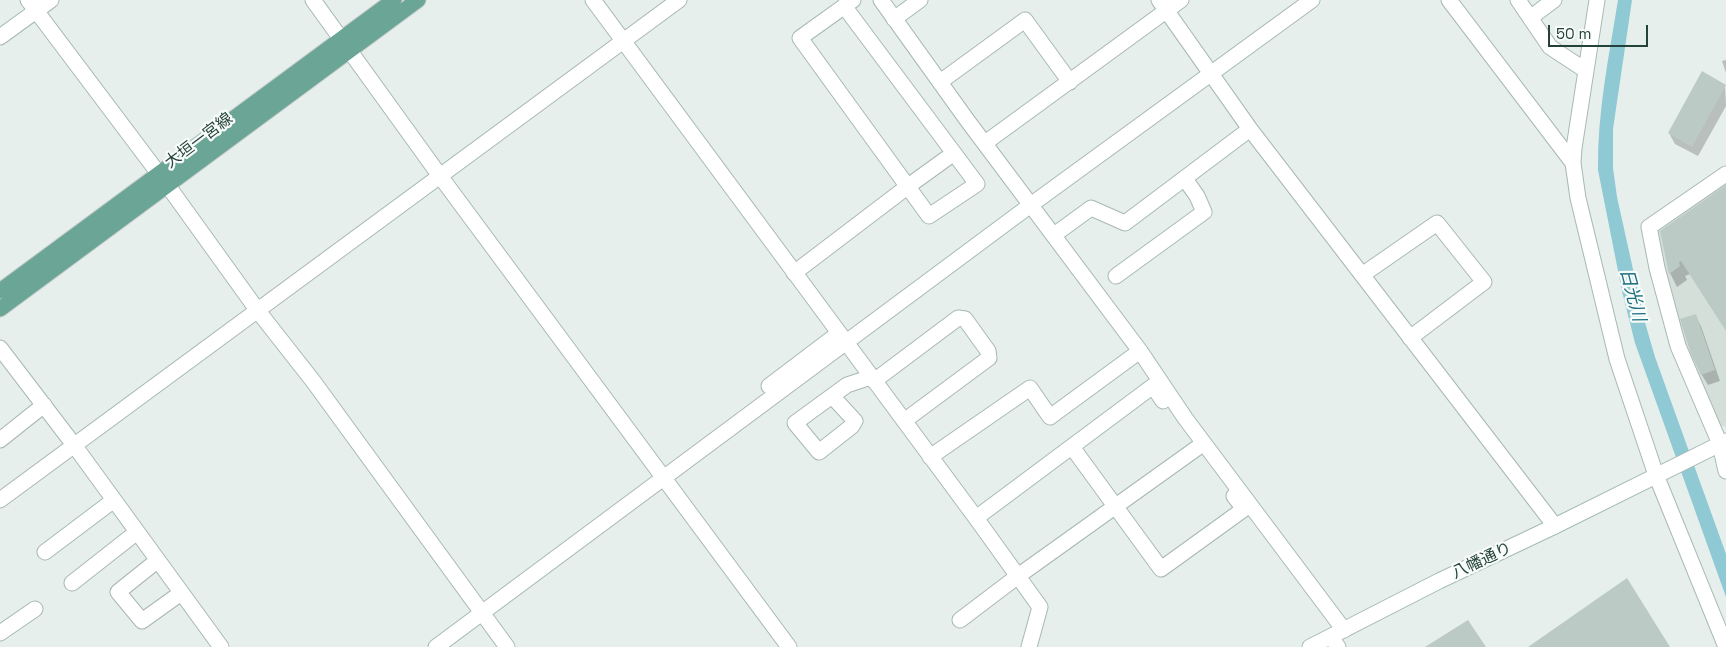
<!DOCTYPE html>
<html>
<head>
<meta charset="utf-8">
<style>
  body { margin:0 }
  #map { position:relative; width:1726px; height:647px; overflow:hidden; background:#e6efeb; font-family:"Space Grotesk",sans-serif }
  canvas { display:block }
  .scale { position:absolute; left:1548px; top:25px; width:100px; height:22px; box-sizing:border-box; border:2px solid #24423a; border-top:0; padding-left:6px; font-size:15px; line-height:18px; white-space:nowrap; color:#24423a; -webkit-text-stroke:4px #f7fbf9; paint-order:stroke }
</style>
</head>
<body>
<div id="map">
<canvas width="1726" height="647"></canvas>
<div class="scale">50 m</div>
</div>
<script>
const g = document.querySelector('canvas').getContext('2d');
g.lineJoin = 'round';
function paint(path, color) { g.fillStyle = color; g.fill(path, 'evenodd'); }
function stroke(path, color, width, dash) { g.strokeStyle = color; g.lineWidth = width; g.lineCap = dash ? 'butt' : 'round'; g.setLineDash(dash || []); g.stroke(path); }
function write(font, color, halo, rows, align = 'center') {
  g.font = font + ' "Space Grotesk","Noto Sans JP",sans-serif'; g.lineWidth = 4.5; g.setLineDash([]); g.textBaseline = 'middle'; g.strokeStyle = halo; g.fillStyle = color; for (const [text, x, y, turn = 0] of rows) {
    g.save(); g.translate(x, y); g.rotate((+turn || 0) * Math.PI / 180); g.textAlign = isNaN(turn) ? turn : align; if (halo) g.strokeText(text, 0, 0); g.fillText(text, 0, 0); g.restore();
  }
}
paint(new Path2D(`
  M1726 178V427L1716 424 1682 336 1656 230Z`), '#d4dfda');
paint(new Path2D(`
  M1618 0H1632L1613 129V168L1617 197 1644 319 1655 357 1726 554V597L1635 343 1622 291 1598 170C1597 113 1609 56 1618 0Z`), '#8ec9d4');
paint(new Path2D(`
  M1726 60V73L1722 61Z
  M1725 86 1726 106 1698 156 1675 144 1669 133Z
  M1726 186V330L1690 274 1685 276 1687 280 1677 287 1670 273 1661 232Z
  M1695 315 1701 326 1720 381 1708 385 1702 375Z`), '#0003');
paint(new Path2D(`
  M1702 71 1726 85 1692 147 1668 133Z
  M1726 185V331L1681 261 1679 262 1680 266 1669 274 1660 231Z
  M1696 314 1715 370 1701 375 1691 354 1680 319Z
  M1627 578 1670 647H1528Z
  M1468 620 1486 647H1425Z`), '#bbcac4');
const street = new Path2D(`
  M28 0 159 174
  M313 0 440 176 789 647
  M593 0 976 518 1040 607 1029 647
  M881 0 967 120 1140 351 1185 418 1344 630
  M1159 0 1250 129 1555 526
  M1449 0 1573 163
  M1518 0 1550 47 1585 70
  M1597 0 1574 148 1573 163 1578 198 1617 359 1656 475 1726 647
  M844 6 977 184 929 216 800 38 853 0
  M1530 18 1554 0
  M894 19 920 0
  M0 37 51 0
  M940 82 1025 20 1070 82
  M985 143 1181 0
  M1726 174 1649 227 1657 268 1678 346 1720 444 1726 471
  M168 186 258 311 313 381 507 647
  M1054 235 1091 208 1125 223 1250 129
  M794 273 907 187 954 153
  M1362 275 1437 223 1484 282 1410 338
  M1116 276 1204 212 1197 196 1185 179
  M0 348 74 445 221 647
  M874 381 958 318 965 319 988 351 989 358 904 421
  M769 386 839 333
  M832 396 855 421 852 426 819 452 795 423 847 385 871 377
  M0 440 44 405
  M1072 447 1161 569 1244 509 1234 496
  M930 457 1030 388 1050 417 1140 351
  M0 500 679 0
  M976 518 1153 386 1163 401
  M45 552 114 500
  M158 560 118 592 142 621 181 593
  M72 583 137 532
  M960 620 1018 576 1197 448
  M0 633 35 609
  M1331 637 1338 647
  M436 647 1032 204 1312 0`);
const secondary = new Path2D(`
  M1310 647 1439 581 1555 526 1726 441`);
const primary = new Path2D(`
  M0 291 394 0
  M0 309 418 0`);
stroke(street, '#a8b8b2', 17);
stroke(secondary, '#a4bbb3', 17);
stroke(primary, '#c2cac8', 17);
stroke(street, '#fff', 15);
stroke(secondary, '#fff', 15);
stroke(primary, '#6aa596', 15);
write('16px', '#24423a', '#f7fbf9', [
  ["大垣一宮線",199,141,-37],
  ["八幡通り",1482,561,-25]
]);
write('italic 18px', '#1c6f80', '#f7fbf9', [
  ["日光川",1632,295,75]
]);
</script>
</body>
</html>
